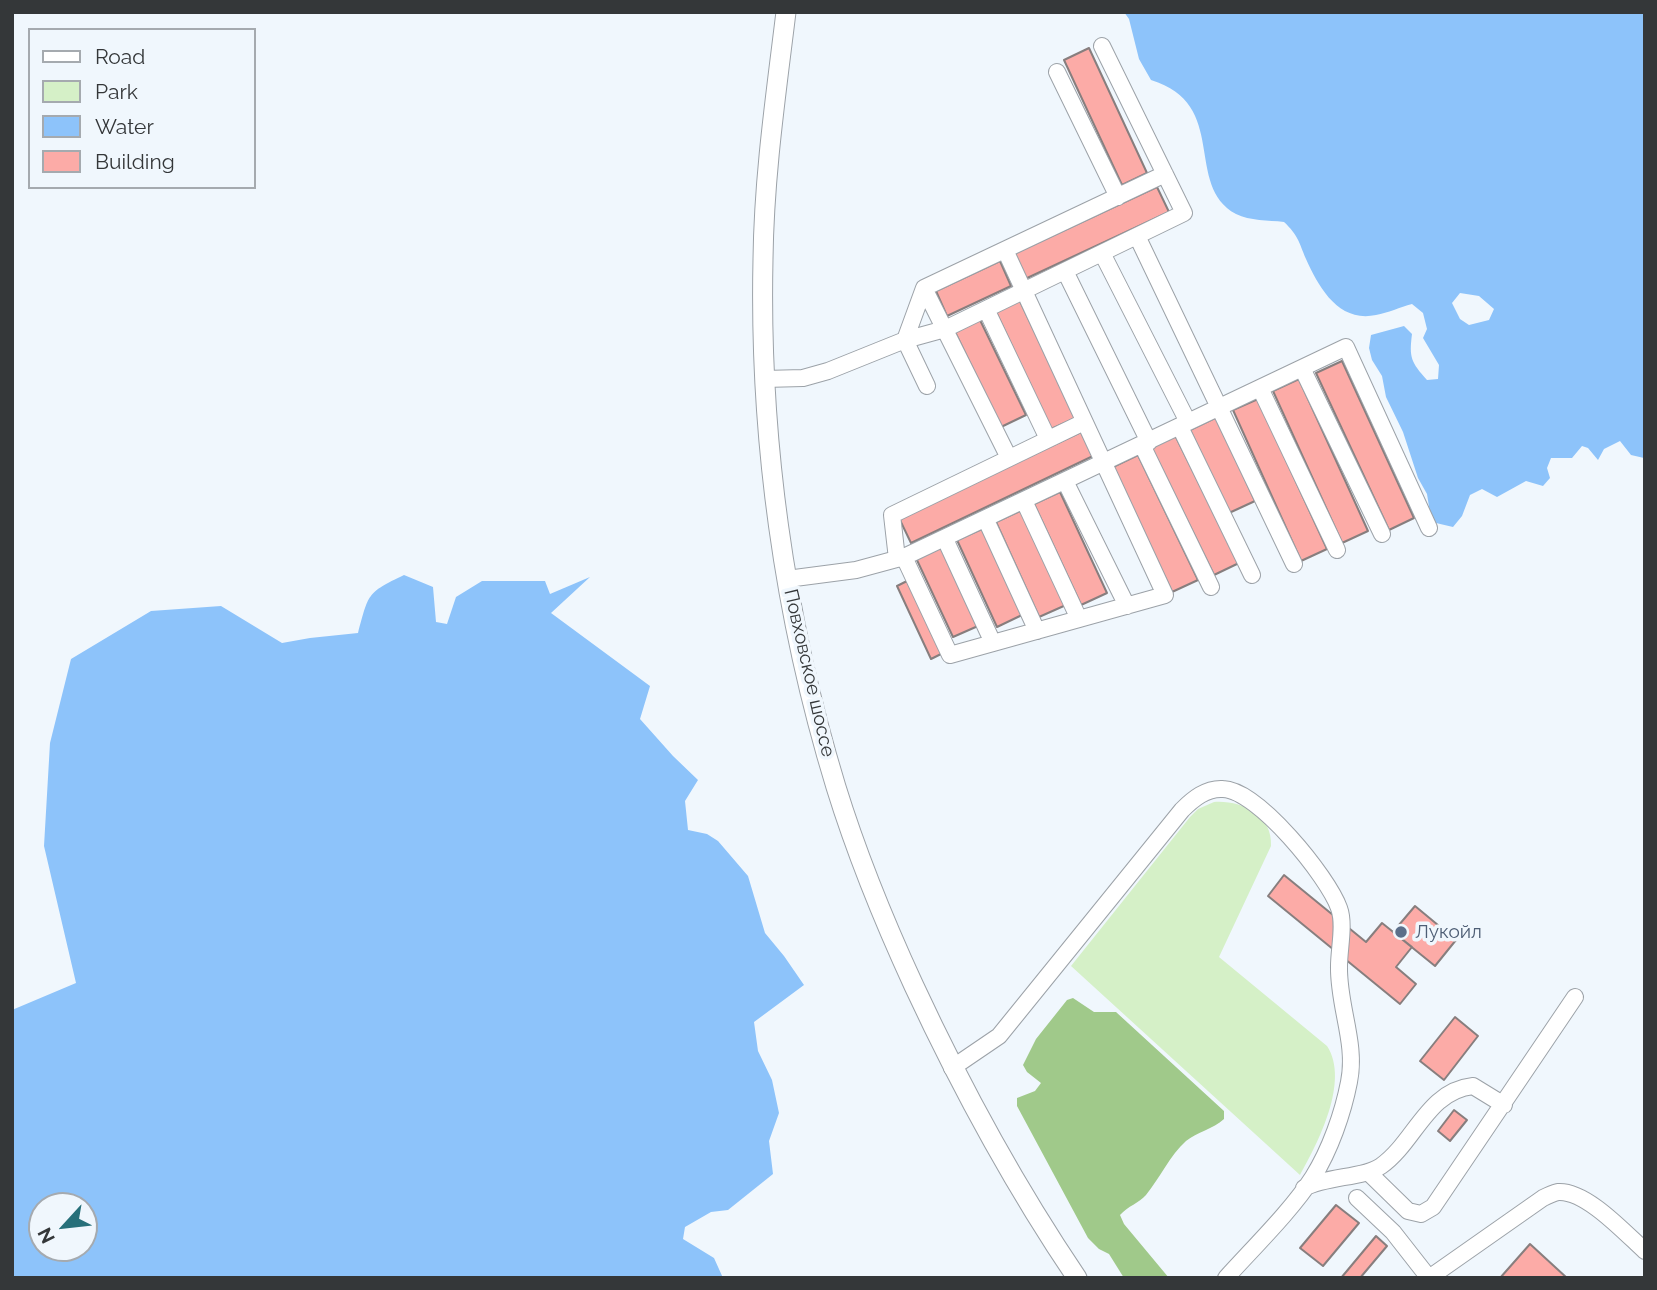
<!DOCTYPE html>
<html>
<head>
<meta charset="utf-8">
<style>
  body { margin:0 }
  #map { position:relative; width:1657px; height:1290px; overflow:hidden; background:#f0f7fd; font-family:Raleway,sans-serif }
  canvas { display:block }
  .frame { position:absolute; inset:0; border:14px solid #343739; pointer-events:none }
  .legend { position:absolute; left:28px; top:28px; width:228px; height:161px; box-sizing:border-box; background:#f0f7fd; border:2px solid #a5aaaf; margin:0; padding:9px 12px; list-style:none; font-size:21px; color:#343739 }
  .legend li { display:flex; align-items:center; gap:14px; height:35px }
  .legend b { width:35px; border:2px solid #a5aaaf }
  .north { position:absolute; left:28px; top:1192px; width:70px; height:70px; box-sizing:border-box; background:#f0f7fd; border:2px solid #a5aaaf; border-radius:50%; rotate:243deg; font-size:19px; font-weight:700; line-height:28px; text-align:center; color:#343739 }
  .north::after { content:''; display:block; margin:auto; width:24px; height:32px; background:#27707a; clip-path:polygon(50% 0,100% 100%,50% 72%,0 100%) }
</style>
</head>
<body>
<div id="map">
<canvas width="1657" height="1290"></canvas>
<div class="frame"></div>
<ul class="legend">
<li><b style="height:9px;background:#fff"></b>Road</li>
<li><b style="height:19px;background:#d5f0c7"></b>Park</li>
<li><b style="height:19px;background:#8dc3fa"></b>Water</li>
<li><b style="height:19px;background:#fcaba7"></b>Building</li>
</ul>
<div class="north">N</div>
</div>
<script>
const g = document.querySelector('canvas').getContext('2d');
g.lineJoin = 'round';
function paint(path, color) { g.fillStyle = color; g.fill(path, 'evenodd'); }
function stroke(path, color, width, dash) { g.strokeStyle = color; g.lineWidth = width; g.lineCap = dash ? 'butt' : 'round'; g.setLineDash(dash || []); g.stroke(path); }
function write(font, color, halo, rows, align = 'center') {
  g.font = font + ' Raleway,sans-serif'; g.lineWidth = 7; g.setLineDash([]); g.textBaseline = 'middle'; g.strokeStyle = halo; g.fillStyle = color; for (const [text, x, y, turn = 0] of rows) {
    g.save(); g.translate(x, y); g.rotate((+turn || 0) * Math.PI / 180); g.textAlign = isNaN(turn) ? turn : align; if (halo) g.strokeText(text, 0, 0); g.fillText(text, 0, 0); g.restore();
  }
}
paint(new Path2D(`
  M1214 802C1241 800 1273 815 1271 846L1219 957 1327 1046C1350 1081 1318 1143 1300 1175L1071 966 1190 817 1198 809Z`), '#d5f0c7');
paint(new Path2D(`
  M1073 998 1094 1012H1116L1224 1111V1119C1213 1129 1197 1132 1186 1141 1170 1155 1160 1178 1146 1195 1139 1203 1128 1206 1120 1215L1124 1224 1169 1278H1124L1109 1254 1099 1249 1088 1238 1017 1106V1098L1035 1091 1041 1083 1027 1072 1023 1065 1036 1039 1067 1000Z`), '#a0c98a');
paint(new Path2D(`
  M1124 12H1645L1644 458 1631 455 1620 441 1604 449 1598 460 1588 448 1582 446 1572 458H1551L1547 468 1550 478 1543 486 1526 481 1497 497 1482 489 1470 495 1462 516 1453 527 1436 523 1430 513 1427 494 1418 478 1403 432 1386 397 1382 376 1372 360 1369 348 1371 335 1404 326 1412 334C1409 358 1411 362 1427 380L1438 379 1439 365 1423 338 1427 329 1423 313 1412 304C1400 307 1388 313 1376 315 1339 323 1319 288 1306 259 1299 242 1298 235 1284 222 1268 220 1250 221 1236 214 1183 185 1230 104 1151 80L1139 59 1129 19ZM1460 293 1479 296 1494 309 1489 320 1469 325 1460 319 1452 303Z
  M404 575 433 587 436 622 447 624 456 597 482 581H545L550 594 590 577 551 613 650 686 640 719 673 756 698 780 685 801 688 830 707 834 718 841 748 876 765 933 784 956 804 985 754 1022 758 1051 772 1080 779 1113 769 1141 773 1174 728 1210 711 1212 685 1227 683 1239 714 1258 723 1278H12V1010L76 983 44 846 50 743 71 659 151 611 221 606 282 643 310 638 358 633C369 594 366 593 404 575ZM42 1206H84V1248H42Z`), '#8dc3fa');
const building = new Path2D(`
  M1089 48 1147 173 1122 185 1064 60Z
  M1157 187 1169 212 1025 279 1013 254Z
  M1000 261 1011 286 947 316 936 291Z
  M1019 299 1076 418 1051 429 995 310Z
  M980 320 1026 415 1001 427 955 332Z
  M1342 361 1414 518 1389 530 1316 373Z
  M1299 379 1368 531 1342 543 1273 391Z
  M1258 399 1327 549 1301 561 1233 410Z
  M1217 417 1255 501 1229 513 1190 430Z
  M1081 432 1093 456 911 543 899 518Z
  M1175 435 1239 563 1214 575 1151 447Z
  M1138 455 1198 580 1172 592 1113 467Z
  M1060 492 1107 593 1081 605 1034 504Z
  M1022 510 1066 605 1039 617 996 522Z
  M982 529 1022 615 997 627 957 540Z
  M941 546 978 626 953 637 916 558Z
  M909 580 943 653 931 659 897 586Z
  M1284 875 1366 942 1382 923 1412 947 1396 967 1416 984 1400 1004 1268 896Z
  M1415 906 1456 940 1435 966 1393 932Z
  M1455 1017 1478 1036 1444 1080 1420 1061Z
  M1454 1110 1467 1120 1450 1141 1438 1131Z
  M1336 1205 1359 1223 1323 1266 1300 1248Z
  M1376 1236 1387 1246 1360 1278H1341Z
  M1530 1244 1567 1278H1500Z`);
paint(building, '#fcaba7');
stroke(building, '#877e7e', 2);
const minor = new Path2D(`
  M1057 72 1118 197
  M1137 236 1294 564
  M1102 253 1188 422
  M1065 271 1149 442
  M924 288 1009 458
  M986 309 1048 439
  M1302 368 1382 534
  M764 379 803 378 828 371 905 340 945 329 1184 213 1102 46
  M927 386 905 340 924 288 1165 174
  M1260 388 1337 550
  M1180 427 1252 575
  M1142 445 1211 587
  M1065 481 1127 606
  M1024 501 1079 619
  M986 520 1037 631
  M945 539 993 643
  M904 557 950 655 1165 595 1005 250
  M897 559 892 515 1084 422
  M787 579 856 570 904 557 1346 347 1429 528
  M952 1068 999 1036 1182 810C1193 799 1206 788 1223 789 1258 790 1328 877 1339 908 1345 924 1339 949 1339 966 1338 1006 1357 1043 1349 1082 1343 1113 1330 1150 1313 1177 1292 1210 1253 1248 1226 1278
  M1368 1172 1408 1211 1421 1214 1433 1207 1575 997
  M1304 1188C1327 1176 1364 1178 1381 1166 1415 1142 1427 1091 1473 1086L1504 1105
  M1357 1198 1393 1232 1429 1278 1543 1198C1547 1196 1554 1193 1558 1192 1586 1190 1625 1233 1645 1251`);
const major = new Path2D(`
  M786 12C776 94 764 176 763 259 759 436 784 617 836 787 857 855 884 921 914 986 961 1087 1014 1185 1077 1278`);
stroke(minor, '#9ca2a8', 18);
stroke(major, '#9ca2a8', 21);
stroke(minor, '#fff', 16);
stroke(major, '#fff', 19);
for (const [x, y, r, color] of [
  [1401,932,7,"#5c6f8a"]
]) { const dot = new Path2D(); dot.arc(x, y, r, 0, 2 * Math.PI); g.fillStyle = color; g.fill(dot); stroke(dot, '#f0f7fd', 2.5); }
write('19px', '#343739', '#f0f7fd', [
  ["Повховское шоссе",809,673,77]
]);
write('19px', '#4e5e75', '#f0f7fd', [
  ["Лукойл",1415,932]
], 'left');
</script>
</body>
</html>
